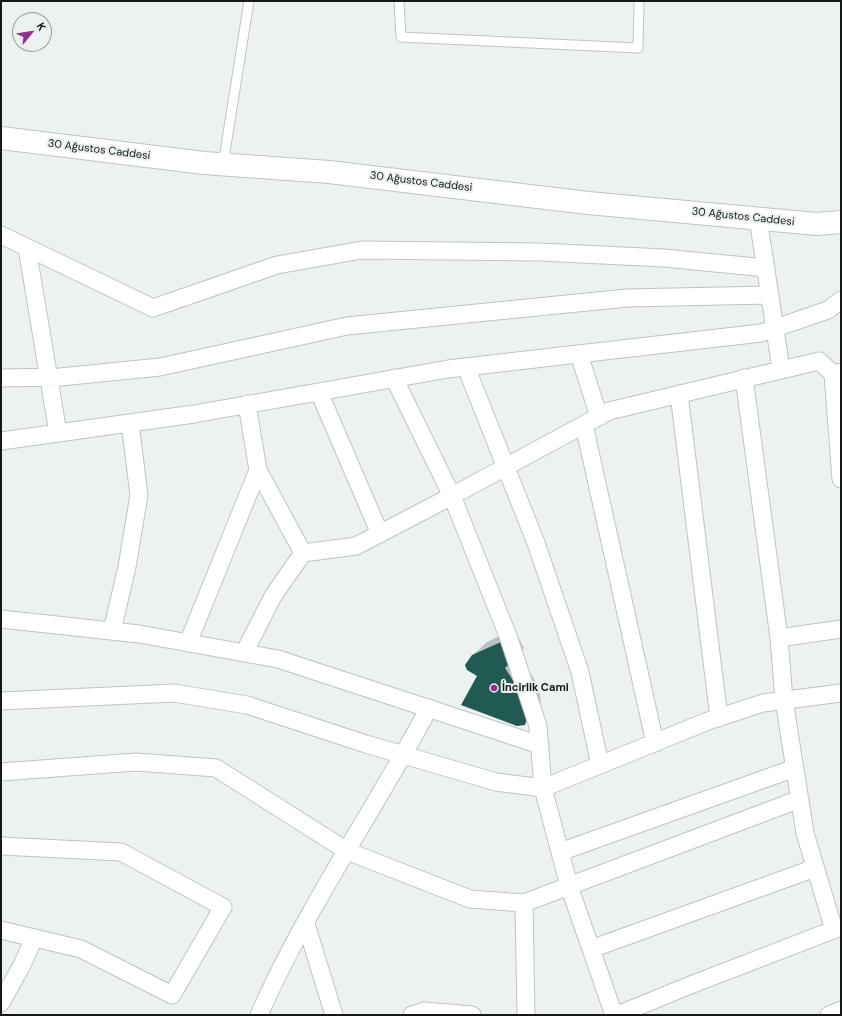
<!DOCTYPE html>
<html>
<head>
<meta charset="utf-8">
<style>
  body { margin:0 }
  #map { position:relative; width:842px; height:1016px; overflow:hidden; background:#ebf2f0; font-family:"DM Sans",sans-serif }
  canvas { display:block }
  .frame { position:absolute; inset:0; border:2px solid #171919; pointer-events:none }
  .north { position:absolute; left:12px; top:12px; width:40px; height:40px; box-sizing:border-box; background:#ebf2f0; border:1px solid #969b9a; border-radius:50%; rotate:60deg; font-size:11px; font-weight:700; line-height:16px; text-align:center; color:#171919 }
  .north::after { content:''; display:block; margin:auto; width:14px; height:18px; background:#992d8e; clip-path:polygon(50% 0,100% 100%,50% 72%,0 100%) }
</style>
</head>
<body>
<div id="map">
<canvas width="842" height="1016"></canvas>
<div class="frame"></div>
<div class="north">K</div>
</div>
<script>
const g = document.querySelector('canvas').getContext('2d');
g.lineJoin = 'round';
function paint(path, color) { g.fillStyle = color; g.fill(path, 'evenodd'); }
function stroke(path, color, width, dash) { g.strokeStyle = color; g.lineWidth = width; g.lineCap = dash ? 'butt' : 'round'; g.setLineDash(dash || []); g.stroke(path); }
function write(font, color, halo, rows, align = 'center') {
  g.font = font + ' "DM Sans",sans-serif'; g.lineWidth = 4; g.setLineDash([]); g.textBaseline = 'middle'; g.strokeStyle = halo; g.fillStyle = color; for (const [text, x, y, turn = 0] of rows) {
    g.save(); g.translate(x, y); g.rotate((+turn || 0) * Math.PI / 180); g.textAlign = isNaN(turn) ? turn : align; if (halo) g.strokeText(text, 0, 0); g.fillText(text, 0, 0); g.restore();
  }
}
paint(new Path2D(`
  M514 629 524 648 518 654 538 685 541 701 538 710 524 724 478 676 472 656 487 642Z`), '#0003');
paint(new Path2D(`
  M501 642 511 662 505 668 525 699 528 715 525 725 517 726 461 705 477 676 467 670 465 665 472 655Z`), '#215a52');
const lane = new Path2D(`
  M399 1 401 37 638 48 639 1
  M223 165 249 1`);
const street = new Path2D(`
  M758 218 781 369
  M1 235 153 308 277 265 362 250 540 252 664 258 766 268
  M27 248 58 433
  M579 354 599 417
  M466 367 536 543 580 672 600 765
  M841 372 833 374 841 479
  M833 374 819 361 609 411 452 496 508 636 538 726 543 788 708 721 763 703 841 693
  M1 378 60 377 160 367 347 326 627 298 770 295
  M744 378 779 638 841 629
  M319 392 380 534
  M679 394 719 718
  M584 425 655 743
  M1 441 194 414 448 369 761 333 828 310 841 300
  M303 553 356 546 452 496 394 378
  M1 619 139 634 278 659 540 745
  M112 631 127 567 139 495 130 423
  M779 638 784 700 805 833 834 930
  M188 643 258 470 247 404
  M244 653 273 596 303 553 258 470
  M1 701 174 693 247 705 366 744 496 782 543 788 569 886 614 1015
  M1 772 136 762 216 768 347 851 470 899 524 903
  M1 846 121 852 223 907 172 995 81 949 1 930
  M560 852 795 768
  M306 924 334 1015
  M591 949 815 868
  M1 1003 22 965 34 938
  M259 1015C306 908 374 811 429 708
  M412 1015 424 1011 472 1015
  M526 1015 524 903 800 799
  M617 1015 693 984 841 927
  M829 1015 841 1010`);
const secondary = new Path2D(`
  M1 138 204 163 329 172 588 203 817 224 841 222`);
stroke(lane, '#bec4c3', 11);
stroke(street, '#bec4c3', 19);
stroke(secondary, '#bec4c3', 24);
stroke(lane, '#fff', 9);
stroke(street, '#fff', 17);
stroke(secondary, '#fff', 22);
for (const [x, y, r, color] of [
  [494,688,4,"#992d8e"]
]) { const dot = new Path2D(); dot.arc(x, y, r, 0, 2 * Math.PI); g.fillStyle = color; g.fill(dot); stroke(dot, '#ebf2f0', 1.5); }
write('11px', '#171919', '#ebf2f0', [
  ["30 Ağustos Caddesi",99,150,7],
  ["30 Ağustos Caddesi",421,182,7],
  ["30 Ağustos Caddesi",743,217,6]
]);
write('bold 11px', '#171919', '#ebf2f0', [
  ["İncirlik Cami",502,688]
], 'left');
</script>
</body>
</html>
